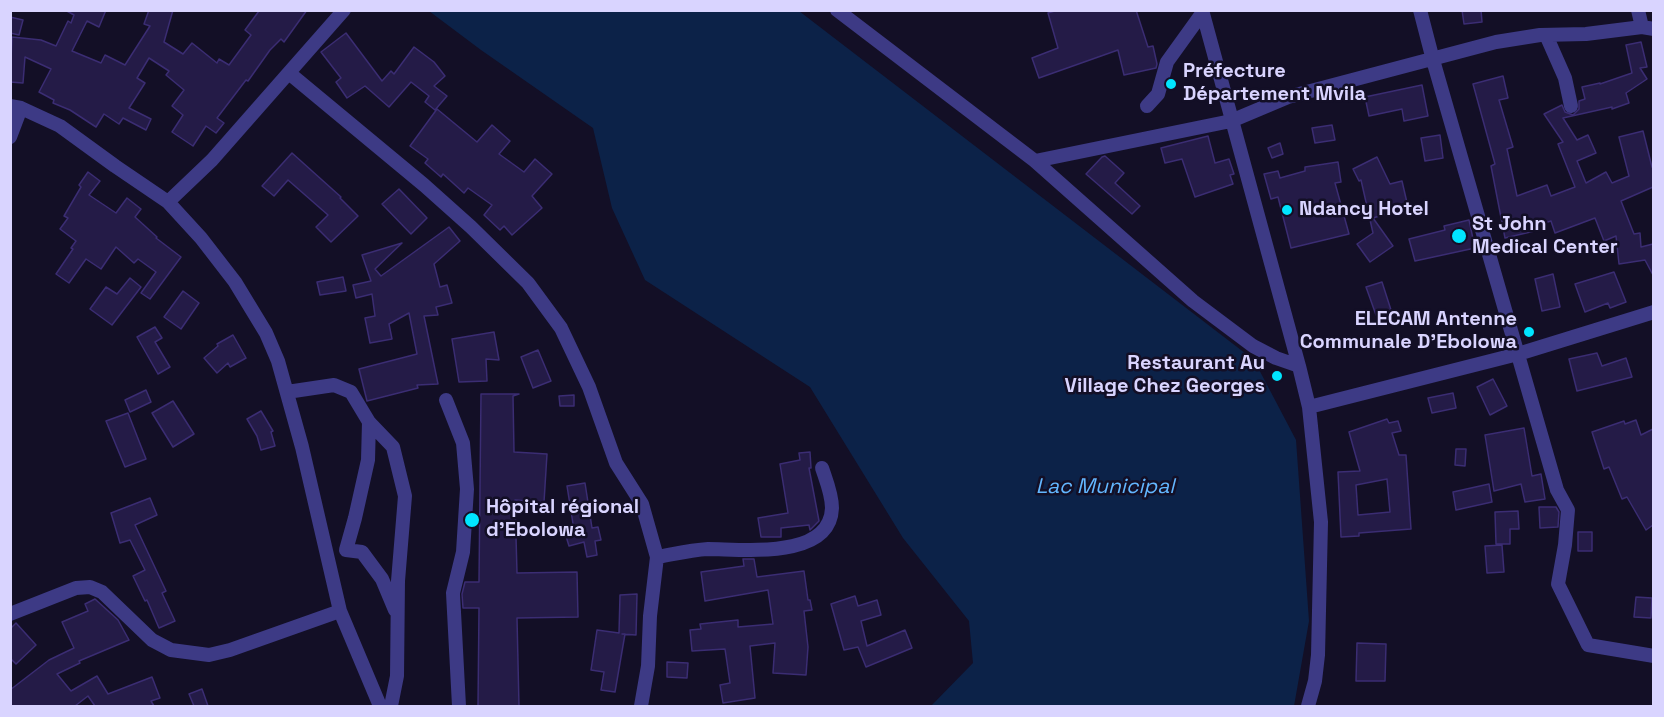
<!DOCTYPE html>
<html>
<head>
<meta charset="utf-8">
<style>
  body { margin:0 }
  #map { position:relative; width:1664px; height:717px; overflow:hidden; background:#130f26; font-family:"Space Grotesk",sans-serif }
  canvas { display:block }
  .frame { position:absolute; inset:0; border:12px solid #d9d4ff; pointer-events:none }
</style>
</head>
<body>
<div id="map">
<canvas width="1664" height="717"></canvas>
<div class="frame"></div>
</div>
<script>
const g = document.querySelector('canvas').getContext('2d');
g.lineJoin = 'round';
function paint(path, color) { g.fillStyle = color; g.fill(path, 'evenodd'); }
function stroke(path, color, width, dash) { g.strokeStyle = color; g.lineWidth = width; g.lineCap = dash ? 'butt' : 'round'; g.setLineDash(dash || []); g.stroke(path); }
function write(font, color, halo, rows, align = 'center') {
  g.font = font + ' "Space Grotesk",sans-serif'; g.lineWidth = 5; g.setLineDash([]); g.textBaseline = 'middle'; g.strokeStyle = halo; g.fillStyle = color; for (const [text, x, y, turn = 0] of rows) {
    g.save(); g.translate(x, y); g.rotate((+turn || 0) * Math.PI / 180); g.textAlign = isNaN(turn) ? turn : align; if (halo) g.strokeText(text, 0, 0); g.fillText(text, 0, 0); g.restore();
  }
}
paint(new Path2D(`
  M429 11H799L1254 360 1296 440 1309 621 1294 706H931L973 663 969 621 903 538 810 387 645 280 612 208 593 128 481 50Z`), '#0c2248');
const building = new Path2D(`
  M65 10H106L99 27 87 21 72 51 101 63 105 55 125 65 150 26 144 24 149 10H173L164 42 183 54 192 43 217 63 219 59 229 65 251 35 245 30 259 11 307 10 284 42 281 39 270 50 248 81 246 80 217 118 224 123 216 133 206 126 193 146 172 132 183 115 172 106 184 90 166 75 169 71 149 58 137 78 145 83 129 108 151 119 146 130 123 118 119 124 104 114 96 127 70 110 53 103 54 100 39 92 51 69 25 57 23 83 10 82 12 37 41 40 56 46 68 21 71 23 74 15Z
  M1058 10H1136L1148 47 1153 46 1157 64 1156 68 1124 75 1118 50 1039 78 1032 58 1058 48 1048 13Z
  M1462 10H1481L1482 22 1464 24Z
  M10 17 23 20 19 35 10 33Z
  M346 33 382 81 391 71 394 74 414 47 434 62 445 76 434 86 447 96 435 110 425 102 429 96 411 82 389 107 365 86 347 98 336 82 341 78 321 52Z
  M1641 42 1647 67 1640 68 1647 79 1626 93 1629 103 1612 109V107L1563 118 1577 140 1588 135 1596 153 1577 161 1586 183 1606 172 1612 183 1629 176 1619 137 1643 131 1652 167 1653 166V187L1621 201 1634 234 1640 233 1641 247 1653 244V275L1645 260 1619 264 1616 236 1604 241 1595 218 1555 233 1551 221 1541 224 1543 229 1505 238 1491 166 1495 164 1473 84 1503 76 1508 98 1499 100 1513 147 1507 149 1517 196 1547 185 1551 196 1575 187 1558 144 1563 142 1544 114 1562 105 1565 112 1573 115 1579 109V101L1585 99 1582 87 1600 83V84L1632 73 1626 45Z
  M1422 85 1428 116 1404 121 1402 109 1369 116 1365 97Z
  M437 109 477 142 492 125 510 141 499 154 524 172 535 159 552 174 532 196 542 208 512 235 504 226 500 230 484 215 492 205 468 188 464 193 443 174 441 177 425 163 428 159 410 146Z
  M1332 125 1335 140 1315 143 1312 128Z
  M1440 135 1443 158 1425 161 1421 138Z
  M1208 136 1215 163 1229 159 1234 174 1230 175 1233 184 1195 197 1182 159 1165 163 1161 148Z
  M1280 143 1283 154 1272 158 1268 148Z
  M292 153 341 197 340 198 358 216 331 242 316 227 328 215 288 180 274 196 262 186Z
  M1105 156 1124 173 1115 183 1140 206 1132 214 1086 174 1102 157Z
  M1377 157 1390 184 1402 181 1408 207 1373 218 1393 246 1370 262 1357 244 1373 233 1361 180 1359 181 1353 169Z
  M1338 162 1341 182 1335 183 1349 234 1291 248 1278 197 1271 199 1264 174 1278 171 1280 178 1305 171V167Z
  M88 172 100 181 89 195 116 213 127 198 141 209 135 217 157 237 156 238 181 257 150 299 141 293 156 272 138 259 134 263 116 247 101 269 86 259 69 283 56 274 73 249 71 248 76 241 60 229 68 218 64 216 81 187 79 185Z
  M399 189 427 218 411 234 382 204Z
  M1469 220 1475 248 1415 261 1409 239 1445 230 1444 226Z
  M449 227 460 241 434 264 440 287 447 285 452 303 436 307 438 315 424 316 438 384 417 385 418 388 367 401 359 369 417 354 409 313 389 324 392 339 370 343 365 318 375 316 372 294 356 298 353 285 371 281 362 255 402 243 375 269 381 276Z
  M1614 272 1626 302 1610 308 1608 303 1585 312 1575 284Z
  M1553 274 1560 307 1542 311 1535 279Z
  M343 277 346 291 320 295 317 282Z
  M130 278 141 287 112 325 90 309 106 287 117 294Z
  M1382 282 1391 310 1376 315 1366 287Z
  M183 291 199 303 181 329 164 317Z
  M155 327 162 338 155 342 170 367 158 374 137 337Z
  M494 332 499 360 486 359 487 381 459 382 452 339Z
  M233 335 246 358 230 367 228 363 217 373 204 358 218 346 217 344Z
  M538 350 551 381 533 388 521 357Z
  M1597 353 1602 366 1626 358 1632 377 1577 391 1569 359Z
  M1493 379 1507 406 1490 415 1477 387Z
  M146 390 151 402 130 412 125 400Z
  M1453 393 1456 408 1432 413 1428 398Z
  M481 394H519L513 396 514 452 547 454 544 502 515 500 517 573 577 572 578 617 517 618 519 706H478L479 608H463L462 594 465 582H479Z
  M574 395V406H560L559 396Z
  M173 401 194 434 173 447 152 413Z
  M261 411 273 431 271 432 275 446 261 450 257 436 247 419Z
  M128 413 146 459 125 467 106 421Z
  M1387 419 1389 423 1398 421 1401 431 1392 433 1399 455H1406L1411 529 1359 533V536L1341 537 1338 472 1360 471 1349 432ZM1387 479 1390 512 1358 515 1356 485Z
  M1636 420 1641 435 1653 429V525L1646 530 1627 497 1622 499 1609 467 1604 469 1592 432 1624 421 1625 424Z
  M1524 428 1532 476 1541 474 1545 499 1525 502 1521 484 1494 491 1485 435Z
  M1456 449H1466L1465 466 1455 465Z
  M810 452 811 468H809L819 521 810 530 809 525 781 528V537H761L758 518 788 513 780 464 800 460 799 453Z
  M585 483 592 528 598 527 601 540 595 541 597 555 587 557 584 542 569 546 565 533 574 530 567 486Z
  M1489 484 1492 502 1456 510 1453 492Z
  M150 498 157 515 135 525 166 591 162 593 175 621 159 628 147 600 145 601 133 576 145 570 130 540 120 543 111 513Z
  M1539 507H1556L1559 512 1558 527 1540 528Z
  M1518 511 1519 529H1510V544H1496L1495 512Z
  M1578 532H1592V551H1578Z
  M1502 545 1504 572 1487 573 1485 546Z
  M743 559H754L757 577 804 571 808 600H810L812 610 804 611 808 647 806 675 773 673 775 643 750 646 755 698 723 703 720 685 730 683 725 649 692 651 690 630 701 629 700 624 738 620V627L773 624 768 590 705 601 701 572 744 566Z
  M637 594 636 635 622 634H625L615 692 601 690 604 672 591 670 597 630 619 633 620 595Z
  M855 596 858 606 877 600 881 615 861 621 867 646 905 630 912 648 866 667 858 647 844 650 831 604Z
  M1636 597 1652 598 1651 618 1634 617Z
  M95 599 118 620 129 640 79 661 80 663 57 674 71 691 97 676 108 694 152 677 160 698 151 701 154 706H95L88 696 75 706H10V690L49 660 74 648 62 622 88 611 85 604Z
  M16 623 36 645 16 664 10 658V629Z
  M1357 643 1386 644 1385 681H1356Z
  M667 662 688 663 687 678 667 677Z
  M202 689 208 706H194L189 694Z`);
paint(building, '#241b47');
stroke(building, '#3b2d73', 1.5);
stroke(new Path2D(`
  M837 10 1035 161 1193 301 1253 346 1276 358 1299 366
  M1202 10 1299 366 1309 407 1321 522 1318 655 1315 681 1308 706
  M1420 10 1433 60 1557 490 1568 510 1565 545 1558 584 1588 645 1654 656
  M1638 10 1642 27
  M1546 35 1565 78 1571 106
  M289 73 424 185 471 227 528 283 561 328 589 387 616 463 642 504 657 557 650 616 648 666 641 706
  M10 106 21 108 60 126 115 166 168 202 201 238 235 282 266 333 278 361 302 447 340 611 380 706
  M1147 106 1158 94 1167 62 1203 12
  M10 137 21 108
  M1035 161 1231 121 1288 97 1496 42 1540 35 1586 34 1642 27 1654 29
  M168 202 212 160 344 10
  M287 392 334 385 351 392 369 422 393 447 405 496 398 581 397 676 391 706
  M446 400 463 443 467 489 463 552 453 593 459 706
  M1309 407 1518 354 1654 312
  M369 422 368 460 355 518 346 550 362 552 382 579 395 610
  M657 557C674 554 691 550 708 549 743 549 830 560 832 508 832 494 826 480 822 468
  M10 614 76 588 90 587 102 592 152 640 171 650 209 655 230 650 340 611`), '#3d3a85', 14);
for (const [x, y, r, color] of [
  [1171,84,6,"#00e5ff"],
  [1287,210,6,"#00e5ff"],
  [1459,236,8,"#00e5ff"],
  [1529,332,6,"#00e5ff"],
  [1277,376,6,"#00e5ff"],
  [472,520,8,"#00e5ff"]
]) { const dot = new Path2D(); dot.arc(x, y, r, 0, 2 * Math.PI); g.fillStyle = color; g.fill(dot); stroke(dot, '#130f26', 2); }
write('bold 20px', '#d9d4ff', '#130f26', [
  ["Préfecture",1183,72],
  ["Département Mvila",1183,95],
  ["Ndancy Hotel",1299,210],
  ["St John",1472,225],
  ["Medical Center",1472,248],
  ["ELECAM Antenne",1517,320,"right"],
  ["Communale D’Ebolowa",1517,343,"right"],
  ["Restaurant Au",1265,364,"right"],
  ["Village Chez Georges",1265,387,"right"],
  ["Hôpital régional",486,508],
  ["d'Ebolowa",486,531]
], 'left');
write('italic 21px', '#62b6ff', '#130f26', [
  ["Lac Municipal",1105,487]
]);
</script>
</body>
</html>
